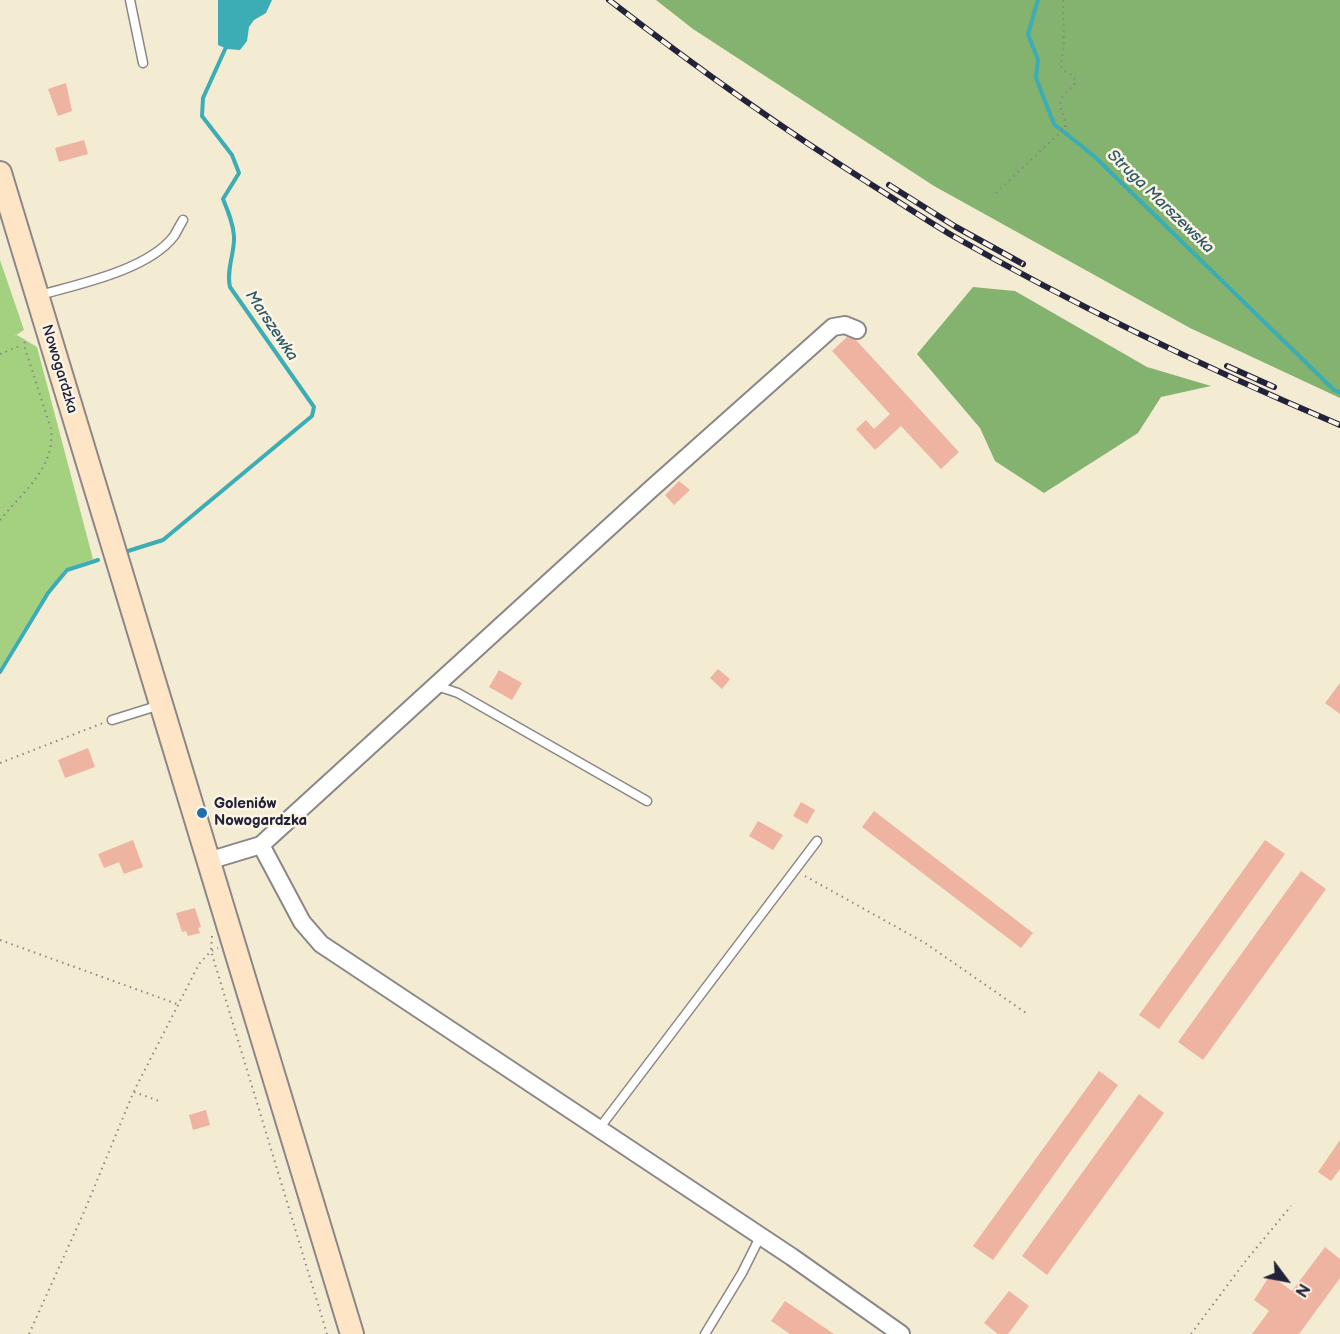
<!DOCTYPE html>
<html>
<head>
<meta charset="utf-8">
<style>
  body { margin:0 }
  #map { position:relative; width:1340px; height:1334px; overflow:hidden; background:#f4ebd3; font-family:"Balsamiq Sans",sans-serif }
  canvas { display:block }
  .north { position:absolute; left:1256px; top:1250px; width:60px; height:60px; -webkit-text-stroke:4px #fcf5e5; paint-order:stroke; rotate:122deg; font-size:16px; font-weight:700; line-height:24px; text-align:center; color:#22223b }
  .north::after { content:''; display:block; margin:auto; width:21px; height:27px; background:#22223b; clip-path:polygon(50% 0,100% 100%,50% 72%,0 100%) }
</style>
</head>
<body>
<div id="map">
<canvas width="1340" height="1334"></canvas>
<div class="north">N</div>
</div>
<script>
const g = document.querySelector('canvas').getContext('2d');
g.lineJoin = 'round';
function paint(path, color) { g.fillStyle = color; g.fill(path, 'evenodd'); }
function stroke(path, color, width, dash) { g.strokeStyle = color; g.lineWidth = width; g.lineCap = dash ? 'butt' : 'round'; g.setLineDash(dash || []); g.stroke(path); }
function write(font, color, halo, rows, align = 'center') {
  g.font = font + ' "Balsamiq Sans",sans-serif'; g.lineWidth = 5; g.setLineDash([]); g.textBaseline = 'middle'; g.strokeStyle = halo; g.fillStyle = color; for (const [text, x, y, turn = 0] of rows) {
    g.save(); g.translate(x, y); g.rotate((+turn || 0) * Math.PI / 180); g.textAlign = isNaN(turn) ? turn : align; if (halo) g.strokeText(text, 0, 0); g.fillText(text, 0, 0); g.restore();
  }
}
paint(new Path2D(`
  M0 260 24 330 13 337 17 335 37 347 93 559 65 569 41 601 0 668Z`), '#a4d17f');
paint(new Path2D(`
  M656 0H1340V398L1190 328 934 186 693 29Z
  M973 287 1015 291 1147 367 1211 386 1161 397 1138 433 1044 493 995 461 980 428 917 354Z`), '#83b36e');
paint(new Path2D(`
  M218 0H272L266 13 254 20 249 27 247 41 240 50 227 49 218 45Z`), '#3cadb5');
stroke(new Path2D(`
  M1038 0 1028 34 1038 60 1036 78 1054 124 1095 157 1334 390 1340 392
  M128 551 163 540 312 416 314 407 230 287C226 269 235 253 234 236 233 223 228 211 223 199L239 173 232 155 202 116 203 98 227 45
  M0 672 48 593 67 570 98 560`), '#3cadb5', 4);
paint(new Path2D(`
  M66 83 72 111 58 116 48 89Z
  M84 140 88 154 59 162 55 148Z
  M847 337 856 340 959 452 941 469 901 426 875 450 856 429 866 420 874 429 890 414 832 351Z
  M679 481 690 490 674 505 665 495Z
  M718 669 730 679 722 689 710 678Z
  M499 670 522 683 512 700 489 687Z
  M1340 683V714L1325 703Z
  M88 748 95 767 65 778 58 760Z
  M801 802 815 810 807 824 793 816Z
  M874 811 1033 933 1021 948 862 827Z
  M758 821 783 835 773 850 749 836Z
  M133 840 143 867 124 874 119 862 104 868 98 854Z
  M1265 840 1285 854 1159 1029 1139 1015Z
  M1301 871 1326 889 1203 1060 1178 1042Z
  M195 908 201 927 198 928 200 933 188 936 186 931 182 932 176 913Z
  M1099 1071 1118 1085 993 1260 973 1246Z
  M1139 1094 1164 1113 1047 1275 1022 1256Z
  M206 1110 210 1125 193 1130 189 1115Z
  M1340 1140V1169L1331 1181 1318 1172Z
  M1325 1247 1340 1259V1278L1299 1334H1252L1269 1311 1254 1300 1270 1275 1292 1291Z
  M1009 1291 1029 1306 1008 1334H998L984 1323Z
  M785 1301 834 1334H790L771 1321Z`), '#eeb4a1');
const lane = new Path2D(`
  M130 0 143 63
  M40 295C79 284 148 270 174 236 177 231 180 225 183 220
  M437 686 458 693 647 801
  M112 720 160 705
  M598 1130 817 841
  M705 1334 742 1273 760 1237`);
const street = new Path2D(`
  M261 845 302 922 321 944 792 1257 901 1334
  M208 861 261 845 650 490 833 327 845 325 857 330`);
const secondary = new Path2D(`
  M0 173 352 1334`);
stroke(lane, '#8b8687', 11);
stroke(street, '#8b8687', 20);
stroke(secondary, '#8b8687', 26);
stroke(new Path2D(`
  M996 193 1065 128C1067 118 1058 110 1061 100 1063 93 1072 89 1076 81L1072 75 1063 70 1061 66 1064 45 1063 0
  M0 354 22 345
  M0 520C22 493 56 467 51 429L24 345 25 341
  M0 763 103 723
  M805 876 925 943 1026 1013
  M212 936 211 951 327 1334
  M0 940 177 1004
  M134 1092 159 1101
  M29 1334 84 1212 134 1091 199 964 211 951 218 948
  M1191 1334 1244 1263 1291 1206`), '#8b8687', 2, [1.5, 4.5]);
stroke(lane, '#fff', 8);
stroke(street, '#fff', 16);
stroke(secondary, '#fde5c5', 22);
const rail = new Path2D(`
  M609 0C694 66 781 128 872 185 899 202 926 220 953 236 1078 307 1208 369 1340 425
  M889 185 956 227 1023 264
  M1227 366 1274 387`);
stroke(rail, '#22223b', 6);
stroke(rail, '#fcf5e5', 4, [11]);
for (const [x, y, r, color] of [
  [202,813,6,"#1f6fb2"]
]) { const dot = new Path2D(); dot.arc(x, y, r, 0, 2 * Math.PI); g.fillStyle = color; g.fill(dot); stroke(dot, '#fcf5e5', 2); }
write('15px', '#22223b', '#fcf5e5', [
  ["Nowogardzka",59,369,73]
]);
write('bold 15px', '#22223b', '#fcf5e5', [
  ["Goleniów",214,804],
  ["Nowogardzka",214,821]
], 'left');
write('italic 16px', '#2c5a6c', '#fcf5e5', [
  ["Struga Marszewska",1160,202,44],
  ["Marszewka",271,326,56]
]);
</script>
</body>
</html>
